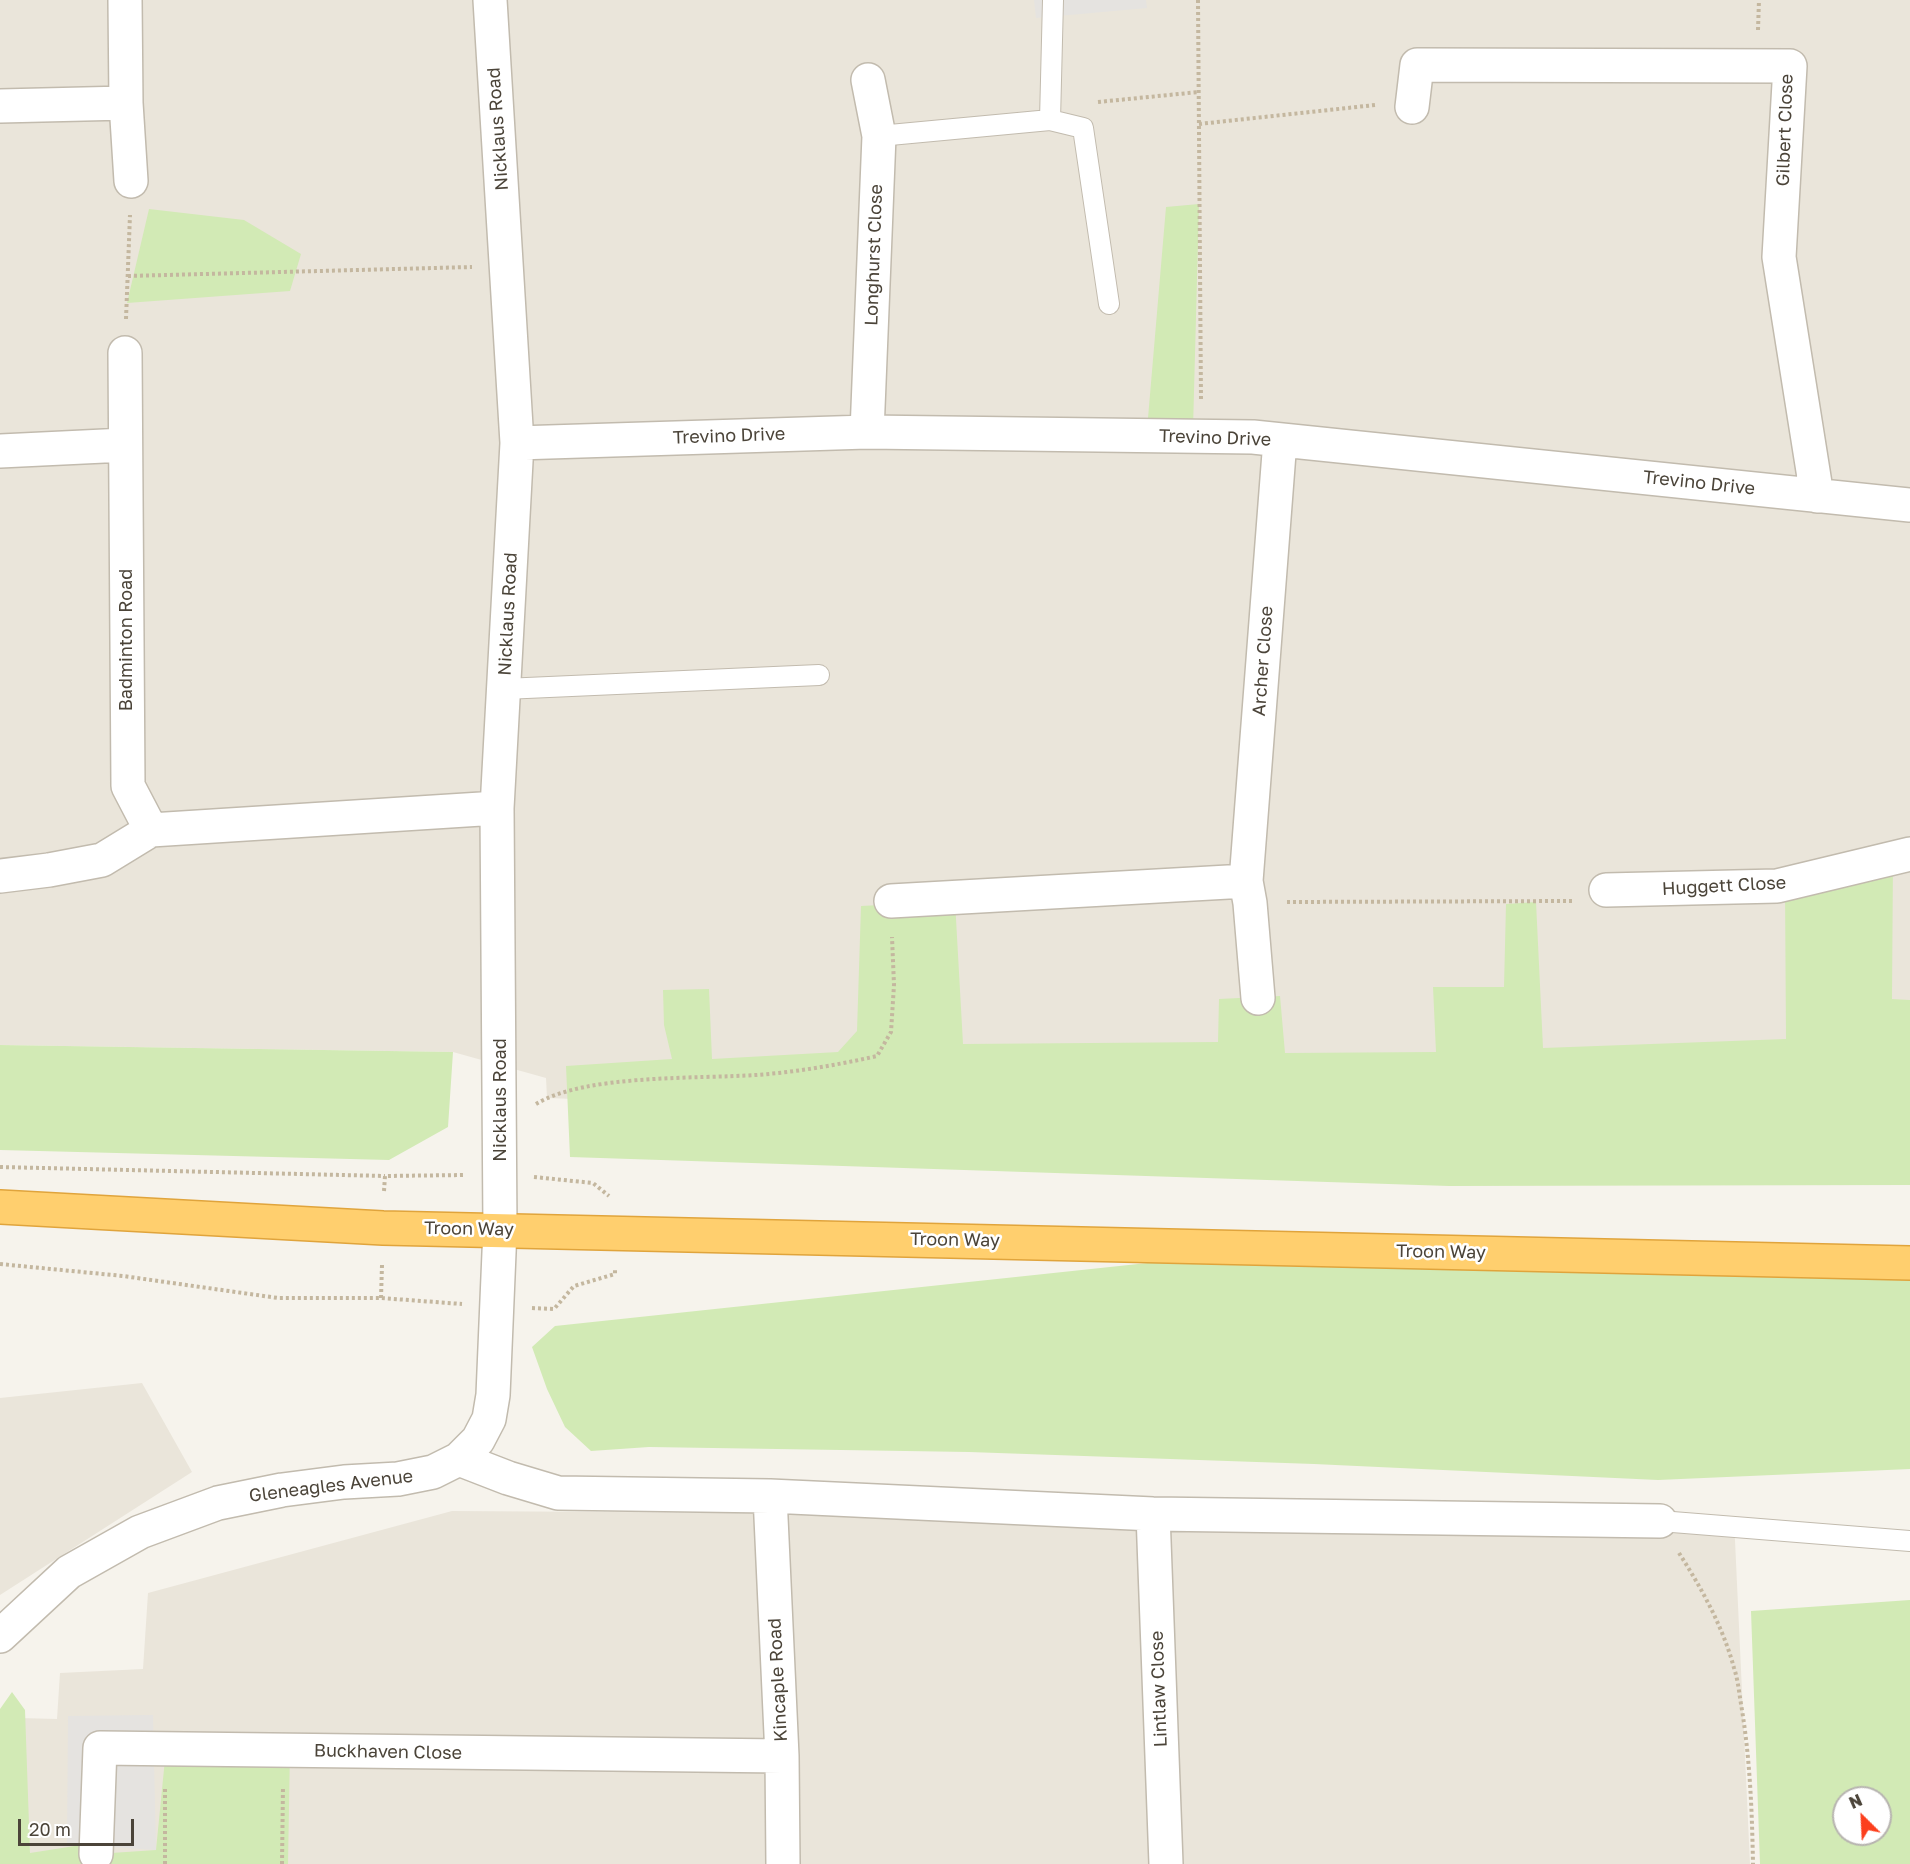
<!DOCTYPE html>
<html>
<head>
<meta charset="utf-8">
<style>
  body { margin:0 }
  #map { position:relative; width:1910px; height:1864px; overflow:hidden; background:#f6f3ec; font-family:"Golos Text",sans-serif }
  canvas { display:block }
  .north { position:absolute; left:1832px; top:1786px; width:60px; height:60px; box-sizing:border-box; background:#fff; border:2px solid #b7b4b0; border-radius:50%; rotate:336deg; font-size:16px; font-weight:700; line-height:24px; text-align:center; color:#4b4439 }
  .north::after { content:''; display:block; margin:auto; width:21px; height:27px; background:#fc3f1d; clip-path:polygon(50% 0,100% 100%,50% 72%,0 100%) }
  .scale { position:absolute; left:18px; top:1819px; width:116px; height:27px; box-sizing:border-box; border:3px solid #4b4439; border-top:0; padding-left:8px; font-size:18px; line-height:21px; white-space:nowrap; color:#4b4439; -webkit-text-stroke:4px #fff; paint-order:stroke }
</style>
</head>
<body>
<div id="map">
<canvas width="1910" height="1864"></canvas>
<div class="north">N</div>
<div class="scale">20 m</div>
</div>
<script>
const g = document.querySelector('canvas').getContext('2d');
g.lineJoin = 'round';
function paint(path, color) { g.fillStyle = color; g.fill(path, 'evenodd'); }
function stroke(path, color, width, dash) { g.strokeStyle = color; g.lineWidth = width; g.lineCap = dash ? 'butt' : 'round'; g.setLineDash(dash || []); g.stroke(path); }
function write(font, color, halo, rows, align = 'center') {
  g.font = font + ' "Golos Text",sans-serif'; g.lineWidth = 5; g.setLineDash([]); g.textBaseline = 'middle'; g.strokeStyle = halo; g.fillStyle = color; for (const [text, x, y, turn = 0] of rows) {
    g.save(); g.translate(x, y); g.rotate((+turn || 0) * Math.PI / 180); g.textAlign = isNaN(turn) ? turn : align; if (halo) g.strokeText(text, 0, 0); g.fillText(text, 0, 0); g.restore();
  }
}
paint(new Path2D(`
  M0 0H1910V1149L547 1098 546 1078 453 1052 0 1045Z
  M142 1383 192 1472 0 1595V1398Z
  M452 1511 1734 1519 1750 1864H31L19 1718 57 1719 60 1673 143 1669 148 1593Z`), '#eae5da');
paint(new Path2D(`
  M1199 204 1193 429 1148 418 1166 207Z
  M149 209 244 220 301 254 290 291 127 303Z
  M1893 858 1892 999 1910 1000V1185L1449 1186 570 1157 566 1066 672 1059 664 1025 663 990 709 989 712 1059 838 1052 857 1031 861 906 955 901 963 1044 1218 1042 1219 999 1280 996 1285 1053 1436 1052 1433 987H1504L1506 904 1536 902 1543 1048 1786 1039 1785 888Z
  M0 1045 453 1052 448 1127 389 1160 0 1150Z
  M1185 1259 1910 1275V1469L1658 1480 1314 1464 969 1452 649 1447 591 1451 565 1427 547 1389 532 1347 555 1326Z
  M1910 1600V1864H1760L1751 1611ZM1844 1798H1880V1834H1844Z
  M12 1692 25 1710 30 1853 81 1845 96 1864H0V1709Z
  M166 1749 290 1750 288 1864H100L96 1854 156 1850Z`), '#d2eab5');
paint(new Path2D(`
  M1034 0H1146L1147 8 1036 18Z
  M153 1715 156 1850 67 1844 68 1716Z`), '#e5e3e0');
const lane = new Path2D(`
  M1050 120 1083 128 1109 304
  M879 136 1050 120 1053 0
  M504 689 819 675
  M1660 1521 1910 1541`);
const street = new Path2D(`
  M125 0 126 103 131 181
  M0 106 126 103
  M1412 107 1417 65 1790 66 1779 257 1817 496
  M125 353 128 786 151 830 497 808
  M867 432 879 136 868 80
  M517 443 867 432 1253 437 1910 505
  M0 451 125 445
  M0 876 49 870 102 860 151 830
  M1606 890 1777 886 1910 854
  M891 901 1246 881
  M1258 998 1250 903 1246 881 1280 440
  M459 1459 508 1478 558 1493 770 1496 1153 1514 1660 1521
  M770 1496 782 1756 783 1864
  M1153 1514 1166 1864
  M0 1636 69 1572 140 1532 218 1503 282 1490 344 1482 398 1479 433 1472 459 1459 478 1440 489 1419 493 1395 500 1229 497 808 517 443 490 0
  M96 1854 100 1748 782 1756`);
const highway = new Path2D(`
  M0 1207 383 1228 1910 1263`);
stroke(lane, '#c2bbae', 22);
stroke(street, '#c2bbae', 36);
stroke(highway, '#e0a43c', 36);
stroke(new Path2D(`
  M1198 0 1201 400
  M1758 30 1759 0
  M1098 102 1199 92
  M1199 124 1375 105
  M128 276 472 267
  M126 319 130 215
  M1287 902 1573 901
  M536 1104C586 1074 696 1079 756 1075 797 1072 837 1065 877 1056L891 1032 894 985 892 937
  M0 1167 385 1176
  M534 1177 593 1183 609 1196
  M384 1191 385 1176 464 1175
  M0 1264 123 1276 278 1298H381L462 1304
  M381 1298 382 1265
  M532 1308 554 1309 574 1286 615 1274V1269
  M1679 1553C1702 1589 1723 1627 1734 1668 1738 1680 1739 1692 1741 1704 1750 1757 1752 1810 1753 1864
  M165 1864V1786
  M282 1864 283 1787`), '#c4b79f', 4, [3, 3]);
stroke(lane, '#fff', 20);
stroke(street, '#fff', 33);
stroke(highway, '#ffcf6e', 33);
write('18px', '#4b4439', '#fff', [
  ["Nicklaus Road",498,129,-94],
  ["Gilbert Close",1785,130,-88],
  ["Longhurst Close",874,255,-88],
  ["Trevino Drive",729,436,-2],
  ["Trevino Drive",1215,438,2],
  ["Trevino Drive",1699,483,6],
  ["Nicklaus Road",508,614,-87],
  ["Badminton Road",126,640,-90],
  ["Archer Close",1263,661,-86],
  ["Huggett Close",1724,886,-3],
  ["Nicklaus Road",500,1100,-90],
  ["Troon Way",469,1229,1],
  ["Troon Way",955,1240,1],
  ["Troon Way",1441,1252,1],
  ["Gleneagles Avenue",331,1486,-7],
  ["Kincaple Road",778,1680,-93],
  ["Lintlaw Close",1159,1689,-92],
  ["Buckhaven Close",388,1752,1]
]);
</script>
</body>
</html>
